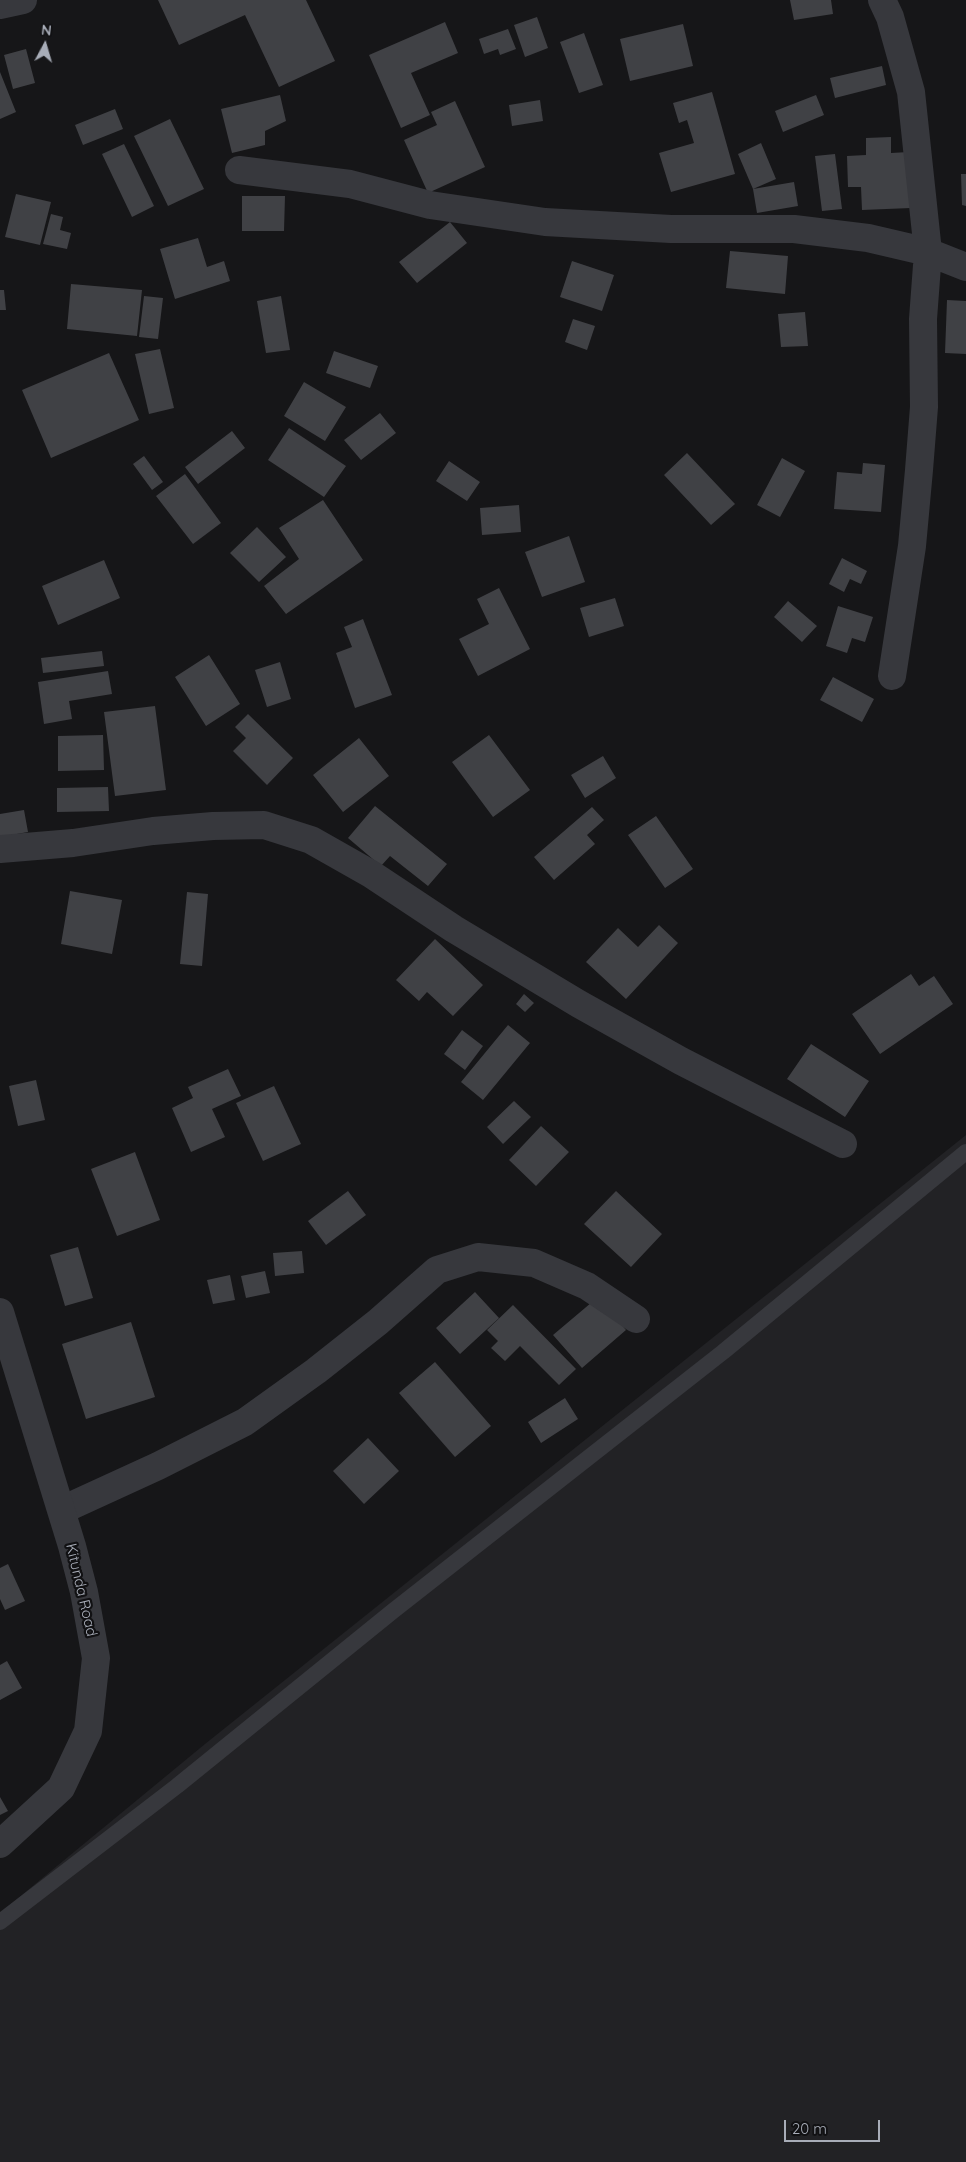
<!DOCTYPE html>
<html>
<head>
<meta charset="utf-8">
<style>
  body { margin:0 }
  #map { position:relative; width:966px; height:2162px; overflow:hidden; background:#161618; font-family:Quicksand,sans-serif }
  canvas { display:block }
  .north { position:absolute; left:20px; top:20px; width:50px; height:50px; -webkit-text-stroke:4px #111113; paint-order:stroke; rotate:6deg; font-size:14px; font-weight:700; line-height:20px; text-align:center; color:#a8adb8 }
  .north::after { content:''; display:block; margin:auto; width:18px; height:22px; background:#a8adb8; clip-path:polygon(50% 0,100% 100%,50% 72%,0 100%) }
  .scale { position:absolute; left:784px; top:2120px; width:96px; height:22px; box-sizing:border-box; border:2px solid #a8adb8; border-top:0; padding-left:6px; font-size:15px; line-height:18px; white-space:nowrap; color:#a8adb8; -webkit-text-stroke:4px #111113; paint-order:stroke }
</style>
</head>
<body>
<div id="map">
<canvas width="966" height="2162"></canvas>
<div class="north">N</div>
<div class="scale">20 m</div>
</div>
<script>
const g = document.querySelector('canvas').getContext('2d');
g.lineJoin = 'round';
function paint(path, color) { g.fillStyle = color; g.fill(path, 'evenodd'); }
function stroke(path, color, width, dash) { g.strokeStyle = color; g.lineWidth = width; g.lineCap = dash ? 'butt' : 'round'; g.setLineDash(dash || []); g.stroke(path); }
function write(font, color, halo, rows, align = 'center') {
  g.font = font + ' Quicksand,sans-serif'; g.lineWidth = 4.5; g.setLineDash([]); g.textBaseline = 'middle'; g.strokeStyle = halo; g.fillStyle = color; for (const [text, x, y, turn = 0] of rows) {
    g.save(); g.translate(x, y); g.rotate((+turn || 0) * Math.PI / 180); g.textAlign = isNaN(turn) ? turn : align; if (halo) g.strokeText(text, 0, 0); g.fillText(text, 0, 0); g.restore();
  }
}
paint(new Path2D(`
  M966 1135V2162H0V1913L205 1744Z`), '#222225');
paint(new Path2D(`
  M158 0H306L335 61 279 87 245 15 179 45Z
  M790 0H831L833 14 794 20Z
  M537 17 548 48 525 57 514 25Z
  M445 22 458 53 411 73 430 115 401 128 369 55Z
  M683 24 693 66 630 81 620 39Z
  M508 29 516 49 500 55 498 49 484 54 479 39Z
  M584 33 603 85 579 93 560 42Z
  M26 49 35 83 13 89 4 55Z
  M882 66 886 85 835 98 830 78Z
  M0 72 16 112 0 119Z
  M712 92 735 174 671 192 659 153 694 143 687 120 679 123 673 103Z
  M280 95 286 121 265 131V145L232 153 221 109Z
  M816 95 824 115 783 132 775 111Z
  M540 100 543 121 512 126 509 105Z
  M455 101 485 167 428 193 404 140 437 125 431 112Z
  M115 109 123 129 83 145 75 125Z
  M170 119 204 189 168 206 134 136Z
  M891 137V153L909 152 911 208 862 210 861 187H848L847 156 866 155V138Z
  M761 143 776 179 753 189 738 154Z
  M124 144 154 206 132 217 102 154Z
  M835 154 842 209 822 211 815 156Z
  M961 174H966V206L962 205Z
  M794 182 798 206 757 213 753 189Z
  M16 194 51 202 40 245 5 237Z
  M242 196H285L284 231H242Z
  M51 214 63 217 60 230 71 233 67 249 43 244Z
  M450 222 467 243 417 283 399 262Z
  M198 238 207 267 224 261 230 281 175 299 160 249Z
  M730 251 788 256 785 294 726 288Z
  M572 261 614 275 602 311 560 297Z
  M71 284 142 290 137 336 67 329Z
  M0 290H4L6 310H0Z
  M144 296 163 298 158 339 139 337Z
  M281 296 290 350 266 353 257 301Z
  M947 300 966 301V354L945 353Z
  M805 312 808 346 781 347 778 314Z
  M573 319 595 326 587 350 565 342Z
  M160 349 174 408 149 414 135 354Z
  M334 351 378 366 370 388 326 373Z
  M109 353 139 420 51 458 22 390Z
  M304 382 346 407 325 441 284 416Z
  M380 413 396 433 361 460 344 440Z
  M289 428 346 466 324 497 268 460Z
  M232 431 245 448 198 484 185 467Z
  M687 453 735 504 711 525 664 475Z
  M144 456 163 482 152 490 133 464Z
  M782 458 805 471 780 517 757 505Z
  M449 461 480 482 467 501 436 481Z
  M863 463 885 465 881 512 834 509 837 472 862 474Z
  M185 474 221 523 193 544 156 496Z
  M323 500 363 560 286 614 264 586 299 559 279 528Z
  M519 505 521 532 482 535 480 508Z
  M257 527 286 557 259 582 230 553Z
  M569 536 585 582 542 597 525 552Z
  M842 558 867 571 861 584 850 579 844 592 829 584Z
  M104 560 120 598 58 625 42 586Z
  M499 588 530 649 478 676 459 639 489 624 477 599Z
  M615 598 624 626 589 637 580 608Z
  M788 601 817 626 802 642 774 617Z
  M838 606 873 617 865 642 852 638 847 653 826 646Z
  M363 619 392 695 355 708 336 653 352 647 344 627Z
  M102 651 104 666 43 673 41 658Z
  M209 655 240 704 206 726 175 677Z
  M280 662 291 699 267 707 255 670Z
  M108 671 112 694 69 701 72 719 44 724 38 682Z
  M833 677 874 699 862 722 820 700Z
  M155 706 166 790 115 796 104 712Z
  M248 714 293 758 267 785 233 751 246 738 235 727Z
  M103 735 104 770 58 771V736Z
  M489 735 530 790 493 817 452 762Z
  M359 738 389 776 343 812 313 775Z
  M603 756 616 778 585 798 571 775Z
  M108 787 109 811 57 812V788Z
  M375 806 447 864 428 886 390 856 381 866 348 838Z
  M592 807 604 820 587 835 595 844 554 880 534 857Z
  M24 810 28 832 0 837V814Z
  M656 816 693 869 665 888 628 835Z
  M70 891 122 900 112 954 61 944Z
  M187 892 208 894 202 966 180 964Z
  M659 925 678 943 626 999 586 962 618 928 638 947Z
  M435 939 483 985 453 1016 427 992 419 1001 396 980Z
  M911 974 919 986 934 976 953 1004 880 1054 852 1014Z
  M524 994 534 1003 525 1012 516 1004Z
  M508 1025 530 1043 483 1100 461 1082Z
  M462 1030 483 1046 465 1070 444 1054Z
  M811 1044 869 1081 845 1117 787 1079Z
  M228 1069 241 1096 212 1109 225 1137 191 1152 172 1108 193 1098 188 1087Z
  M36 1080 45 1120 18 1126 9 1086Z
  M274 1086 301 1144 263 1161 236 1103Z
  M514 1101 531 1117 503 1144 487 1127Z
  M541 1126 569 1152 536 1186 509 1160Z
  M135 1152 160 1220 117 1236 91 1169Z
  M348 1191 366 1215 326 1245 308 1221Z
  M616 1191 662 1234 631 1267 584 1224Z
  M78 1247 93 1298 65 1306 50 1255Z
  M302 1251 304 1273 275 1276 273 1253Z
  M265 1271 270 1293 246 1298 241 1276Z
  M230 1275 235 1300 213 1304 207 1280Z
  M475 1292 499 1318 460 1354 436 1328Z
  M598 1297 626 1330 582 1368 553 1335Z
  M513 1305 576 1369 559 1385 520 1346 505 1361 491 1348 498 1341 487 1330Z
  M131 1322 155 1397 86 1419 62 1344Z
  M435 1362 491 1426 455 1457 399 1393Z
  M565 1398 578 1419 541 1443 528 1422Z
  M368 1438 399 1471 364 1504 333 1471Z
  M8 1564 25 1601 5 1610 0 1599V1568Z
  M7 1661 22 1688 0 1700V1665Z
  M0 1797 8 1811 0 1815Z`), '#404145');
stroke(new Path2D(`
  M0 1922 177 1786 393 1611 723 1352 966 1152`), '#37383d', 16);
stroke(new Path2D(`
  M882 0 890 17 911 92 928 252 923 319 924 407 919 470 912 546 892 676
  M0 5 23 0
  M239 170 350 184 430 205 545 222 671 229H794L868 238 928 252 966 267
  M0 849 73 843 153 831 213 826 264 825 311 840 371 874 454 929 579 1004 681 1061 843 1144
  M62 1510 158 1466 245 1422 316 1371 378 1322 437 1270 478 1257 534 1263 587 1286 636 1319`), '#37383d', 28);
stroke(new Path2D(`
  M0 1312 72 1546 84 1592 96 1658 88 1731 61 1788 0 1844`), '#37383d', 28);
write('15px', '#a8adb8', '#111113', [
  ["Kitunda Road",81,1590,77]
]);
</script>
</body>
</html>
